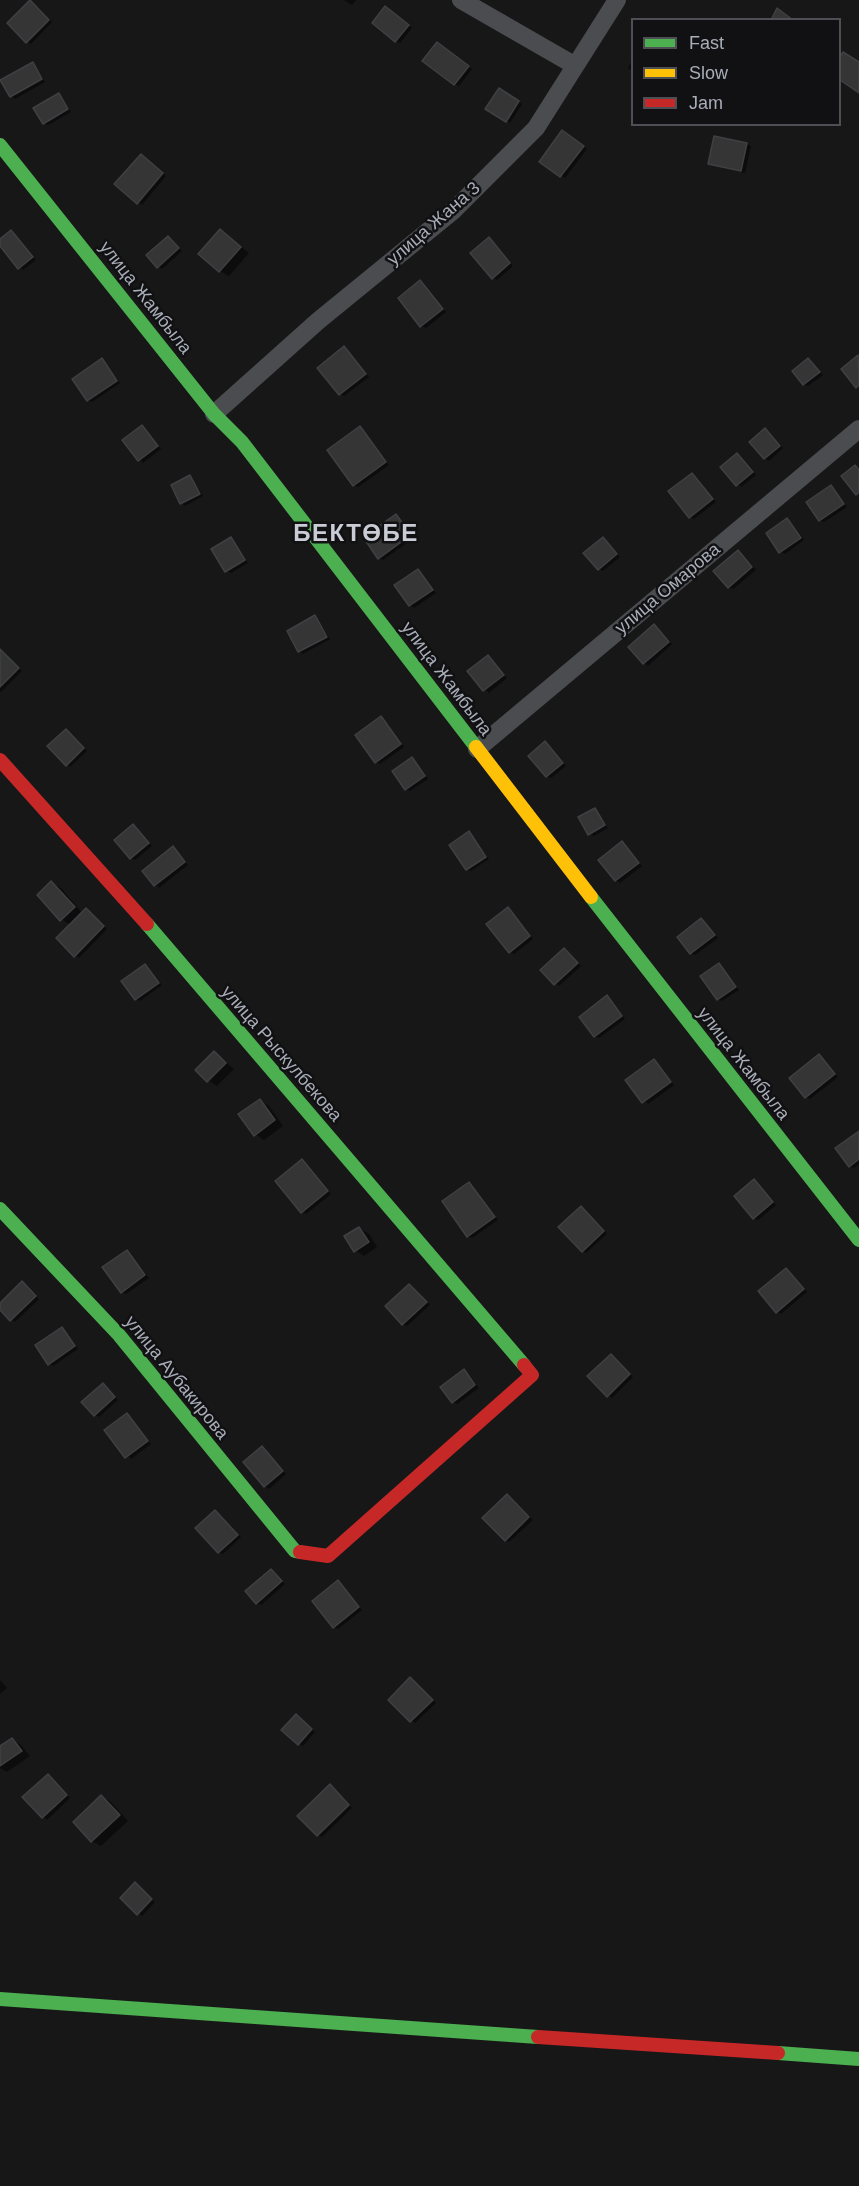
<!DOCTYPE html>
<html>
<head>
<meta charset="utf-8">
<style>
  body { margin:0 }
  #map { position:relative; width:859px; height:2186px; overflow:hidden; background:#171717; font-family:Arial,sans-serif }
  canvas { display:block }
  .legend { position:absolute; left:631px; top:18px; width:210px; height:108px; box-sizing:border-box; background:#111113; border:2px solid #4d4f55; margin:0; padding:8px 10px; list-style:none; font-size:18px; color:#a8adb8 }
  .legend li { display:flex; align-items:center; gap:12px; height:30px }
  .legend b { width:30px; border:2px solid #4d4f55 }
</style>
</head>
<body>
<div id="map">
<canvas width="859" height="2186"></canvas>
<ul class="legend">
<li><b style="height:8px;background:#4caf50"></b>Fast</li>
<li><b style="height:8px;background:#ffc107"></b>Slow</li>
<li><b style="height:8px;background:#c62828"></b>Jam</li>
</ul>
</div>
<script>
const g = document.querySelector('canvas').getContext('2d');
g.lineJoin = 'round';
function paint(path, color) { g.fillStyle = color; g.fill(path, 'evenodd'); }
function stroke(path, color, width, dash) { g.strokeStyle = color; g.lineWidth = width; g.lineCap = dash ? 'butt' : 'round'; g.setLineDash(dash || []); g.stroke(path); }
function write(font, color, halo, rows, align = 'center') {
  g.font = font + ' Arial,sans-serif'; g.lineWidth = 5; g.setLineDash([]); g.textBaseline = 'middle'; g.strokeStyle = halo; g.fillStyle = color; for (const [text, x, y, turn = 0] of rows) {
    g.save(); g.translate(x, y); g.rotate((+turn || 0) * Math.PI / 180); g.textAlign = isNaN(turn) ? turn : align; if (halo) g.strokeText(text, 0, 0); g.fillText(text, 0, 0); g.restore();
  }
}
paint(new Path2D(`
  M344 0H356L352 5Z
  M34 4 52 22 31 44 27 41Z
  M390 10 412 28 400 43 374 23Z
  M441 46 472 69 459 86 455 84Z
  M632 60V71L628 68Z
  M33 64 45 82 15 99 11 96Z
  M499 90 522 104 510 123 488 109Z
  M59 95 71 112 48 125 44 123Z
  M567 134 587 149 565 178 541 161Z
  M747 144 751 146 745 173 710 164Z
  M145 158 166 176 142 205 117 184Z
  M220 231 249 253 229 276 220 271Z
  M11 232 36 260 23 270 0 244V241Z
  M168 237 182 251 162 269 158 266Z
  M489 239 513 266 497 280 493 278Z
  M420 282 446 312 426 328 421 326Z
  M344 348 369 377 344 396 340 394Z
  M808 359 823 375 808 386 804 384Z
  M102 360 120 383 92 402 88 400Z
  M142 427 161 449 143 463 124 440Z
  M360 428 389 465 358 487 354 485Z
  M765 430 783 448 769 461 765 458Z
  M737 455 756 475 741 487 722 468Z
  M692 474 716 502 694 519 690 517Z
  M190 477 203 496 185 506 181 503Z
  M831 487 847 507 824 522 820 520Z
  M396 516 414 538 383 560 379 558Z
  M788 520 804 540 785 554 780 551Z
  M231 539 248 563 231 573 227 571Z
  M603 539 620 557 603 571 599 569Z
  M738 551 756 570 733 589 728 587Z
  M418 571 436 593 414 608 410 605Z
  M315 617 330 639 303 654 299 651Z
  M654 626 672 644 648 666 630 647Z
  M0 648 22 671 1 692 0 691Z
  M488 657 507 678 489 693 470 671Z
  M381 718 404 747 380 764 376 762Z
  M66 730 87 751 70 767 66 764Z
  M545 743 566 766 551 778 547 776Z
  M412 759 428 779 410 791 406 789Z
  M595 810 608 828 594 836 589 834Z
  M133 826 152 846 135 860 131 858Z
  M469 833 489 859 471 871 467 869Z
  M622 843 642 866 620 883 616 880Z
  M173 848 188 865 159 888 144 871Z
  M52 883 61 888 83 914 90 912 107 929 79 958 75 955 71 925 61 919Z
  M508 909 533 939 514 954 510 952Z
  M702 920 718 938 695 955 691 953Z
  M564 950 581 966 559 986 542 970Z
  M145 965 162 985 140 1001 136 999Z
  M719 965 739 990 722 1001 718 999Z
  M607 997 625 1019 599 1038 595 1036Z
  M214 1053 234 1069 217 1086 208 1080Z
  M819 1056 838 1077 810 1099 806 1097Z
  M654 1060 674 1085 648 1104 627 1080Z
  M260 1100 269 1106 283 1126 264 1140 255 1134Z
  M859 1132V1164L854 1168 850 1166Z
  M302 1161 331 1194 306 1214 302 1211Z
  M754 1181 776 1205 758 1220 754 1218Z
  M470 1184 498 1220 472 1238 468 1236Z
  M585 1210 607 1234 586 1253 582 1251Z
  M359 1228 369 1234 377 1247 364 1256 355 1250Z
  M127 1251 149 1278 126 1294 122 1292Z
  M787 1269 807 1292 781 1314 777 1311Z
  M22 1283 39 1299 15 1322 0 1308V1305Z
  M410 1285 430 1305 407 1326 403 1324Z
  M62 1329 78 1349 53 1366 49 1364Z
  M611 1356 633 1377 612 1398 608 1395Z
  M464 1371 479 1388 457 1404 453 1402Z
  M103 1385 118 1400 99 1417 95 1415Z
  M127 1415 151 1444 131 1459 106 1430Z
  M262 1448 286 1474 269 1489 265 1486Z
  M507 1496 533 1520 509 1542 505 1540Z
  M215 1511 241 1537 223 1554 219 1552Z
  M271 1571 285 1584 261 1605 257 1603Z
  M338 1582 362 1610 338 1629 334 1627Z
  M411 1679 436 1703 415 1723 390 1700Z
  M0 1680 7 1688 0 1694Z
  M300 1718 315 1732 303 1746 299 1744Z
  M12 1739 21 1745 30 1756 7 1772 0 1768V1748Z
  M48 1775 70 1798 47 1820 24 1797Z
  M334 1788 352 1808 322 1837 318 1835Z
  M102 1797 111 1802 128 1821 101 1846 92 1841Z
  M139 1887 155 1902 142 1916 138 1913Z`), '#0007');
const building = new Path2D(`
  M30 0 49 20 26 43 7 23Z
  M385 6 409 25 395 42 372 23Z
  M777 8 793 20H771Z
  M437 42 469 66 454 85 422 61Z
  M843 52 859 62V93L840 80V57Z
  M33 62 42 79 10 97 0 80Z
  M499 88 519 101 506 122 485 109Z
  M59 93 68 109 43 124 33 108Z
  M562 130 584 146 560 177 539 162Z
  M714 136 747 143 741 171 708 164Z
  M141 154 163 173 137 204 114 184Z
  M220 229 241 247 219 272 198 254Z
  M11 230 33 257 18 269 0 246V239Z
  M168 236 179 248 157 268 146 255Z
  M489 237 510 263 492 279 470 253Z
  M420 280 443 309 420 327 398 298Z
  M344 346 366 374 339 395 317 368Z
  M858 355 859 385 856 388 841 369Z
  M102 358 117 381 87 401 72 379Z
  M808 358 820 372 803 385 792 371Z
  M142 425 158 446 138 461 122 440Z
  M360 426 386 462 353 486 327 450Z
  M765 428 780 446 764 459 749 442Z
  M737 453 753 472 736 486 720 467Z
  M855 465 859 470V492L856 495 841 476Z
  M692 473 713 499 689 518 668 491Z
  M190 475 200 494 180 504 171 485Z
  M831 485 844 504 819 521 806 502Z
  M396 514 411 535 378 559 363 537Z
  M787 518 801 538 779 553 766 533Z
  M231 537 245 560 225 572 211 549Z
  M603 537 617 554 598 570 583 553Z
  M738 550 752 567 728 588 713 571Z
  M418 569 433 590 409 606 394 585Z
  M315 615 327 637 298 652 287 631Z
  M654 624 669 642 643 664 628 647Z
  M0 649 19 668 0 687Z
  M488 655 504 675 483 691 467 671Z
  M381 716 401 744 375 763 355 735Z
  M66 729 84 748 66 766 47 746Z
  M545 741 563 763 546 777 528 756Z
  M412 757 425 776 405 790 392 771Z
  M595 808 605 825 588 835 578 817Z
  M133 824 149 843 130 859 114 840Z
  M469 831 486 857 466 870 449 845Z
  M622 841 639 863 615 881 598 860Z
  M173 846 185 862 154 886 142 871Z
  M51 881 75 907 60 921 37 895Z
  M508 907 530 936 509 953 486 924Z
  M86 908 104 926 74 957 56 938Z
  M701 918 715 935 690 954 677 937Z
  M564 948 578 963 554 985 540 970Z
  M719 963 736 987 717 1000 700 976Z
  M145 964 159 983 135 1000 121 981Z
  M607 995 622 1016 594 1037 579 1017Z
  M214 1051 226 1063 207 1082 195 1070Z
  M819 1054 835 1074 805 1098 789 1078Z
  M654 1059 671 1082 642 1103 625 1080Z
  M260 1099 275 1120 254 1136 238 1114Z
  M859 1131V1159L849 1167 835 1148Z
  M302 1159 328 1191 301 1213 275 1181Z
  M754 1179 773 1202 753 1219 734 1196Z
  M469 1182 495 1217 467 1237 442 1201Z
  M581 1206 604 1231 582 1252 558 1227Z
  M359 1227 369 1242 354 1252 344 1236Z
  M127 1250 145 1275 121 1293 102 1267Z
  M786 1268 804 1289 776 1313 758 1291Z
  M22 1281 36 1296 10 1321 0 1310V1303Z
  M409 1284 427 1302 402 1325 385 1306Z
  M62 1327 75 1346 48 1365 35 1345Z
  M611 1354 630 1374 607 1397 587 1376Z
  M464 1369 475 1385 452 1403 440 1387Z
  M103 1383 115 1397 94 1416 81 1402Z
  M127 1413 148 1441 125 1458 104 1430Z
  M262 1446 283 1471 264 1487 243 1462Z
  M507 1494 529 1517 505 1541 482 1518Z
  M215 1510 238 1535 218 1553 195 1528Z
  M271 1569 282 1581 256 1604 245 1591Z
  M338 1580 359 1607 333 1628 312 1601Z
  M410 1677 433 1700 410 1722 388 1700Z
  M296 1714 312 1729 298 1745 281 1730Z
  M12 1738 22 1751 0 1766V1746Z
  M48 1774 67 1795 42 1818 22 1797Z
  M330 1784 349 1805 317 1836 297 1816Z
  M101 1795 120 1815 91 1842 73 1822Z
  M135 1882 152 1899 137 1915 120 1898Z`);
paint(building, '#353536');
stroke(building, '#3f4043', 1.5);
stroke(new Path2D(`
  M461 0 574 65
  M214 414 318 321 454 210 536 128 617 0
  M477 749 859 429`), '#4b4c50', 18);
stroke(new Path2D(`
  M0 145 214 414 242 442 476 747
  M591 897 859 1240
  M147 924 524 1365
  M0 1209 119 1335 295 1551 300 1552
  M0 1999 538 2037
  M778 2053 859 2059`), '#4caf50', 14);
stroke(new Path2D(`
  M476 747 591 897`), '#ffc107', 14);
stroke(new Path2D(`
  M0 760 147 924
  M300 1552 328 1556 532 1375 524 1365
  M538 2037 778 2053`), '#c62828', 14);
write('18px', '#a8adb8', '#111113', [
  ["улица Жана 3",434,224,-41],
  ["улица Жамбыла",145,298,52],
  ["улица Омарова",668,589,-40],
  ["улица Жамбыла",446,679,53],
  ["улица Рыскулбекова",281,1054,49],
  ["улица Жамбыла",743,1064,52],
  ["улица Аубакирова",176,1378,51]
]);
g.letterSpacing = '1.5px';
write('bold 24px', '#c9ccd4', '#111113', [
  ["БЕКТӨБЕ",356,534]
]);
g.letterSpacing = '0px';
</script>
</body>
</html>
